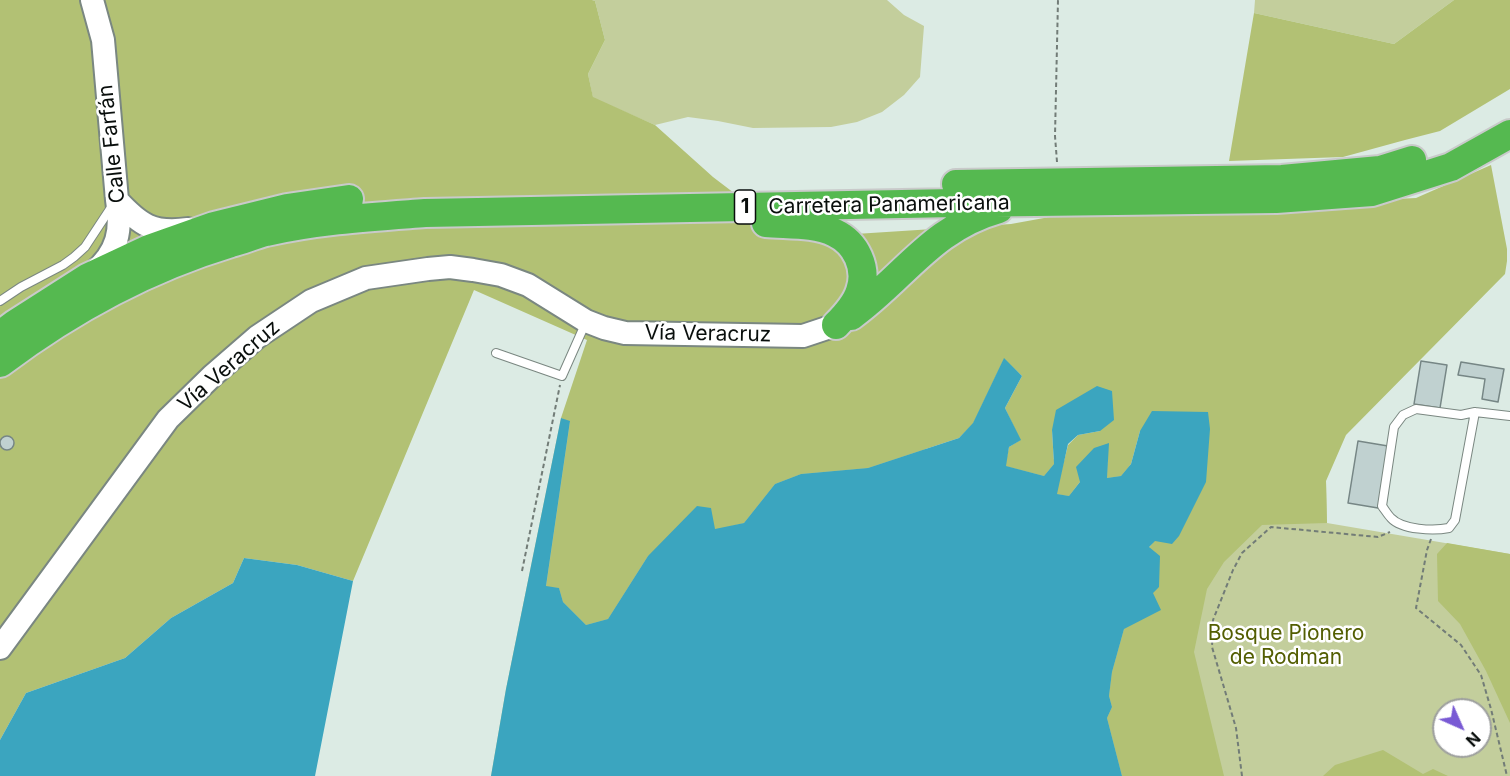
<!DOCTYPE html>
<html>
<head>
<meta charset="utf-8">
<style>
  body { margin:0 }
  #map { position:relative; width:1510px; height:776px; overflow:hidden; background:#dcebe4; font-family:Inter,sans-serif }
  canvas { display:block }
  .north { position:absolute; left:1432px; top:698px; width:60px; height:60px; box-sizing:border-box; background:#fff; border:2px solid #9d9f9e; border-radius:50%; rotate:135deg; font-size:16px; font-weight:700; line-height:24px; text-align:center; color:#090e0c }
  .north::after { content:''; display:block; margin:auto; width:21px; height:27px; background:#795ad4; clip-path:polygon(50% 0,100% 100%,50% 72%,0 100%) }
</style>
</head>
<body>
<div id="map">
<canvas width="1510" height="776"></canvas>
<div class="north">N</div>
</div>
<script>
const g = document.querySelector('canvas').getContext('2d');
g.lineJoin = 'round';
function paint(path, color) { g.fillStyle = color; g.fill(path, 'evenodd'); }
function stroke(path, color, width, dash) { g.strokeStyle = color; g.lineWidth = width; g.lineCap = dash ? 'butt' : 'round'; g.setLineDash(dash || []); g.stroke(path); }
function write(font, color, halo, rows, align = 'center') {
  g.font = font + ' Inter,sans-serif'; g.lineWidth = 5; g.setLineDash([]); g.textBaseline = 'middle'; g.strokeStyle = halo; g.fillStyle = color; for (const [text, x, y, turn = 0] of rows) {
    g.save(); g.translate(x, y); g.rotate((+turn || 0) * Math.PI / 180); g.textAlign = isNaN(turn) ? turn : align; if (halo) g.strokeText(text, 0, 0); g.fillText(text, 0, 0); g.restore();
  }
}
paint(new Path2D(`
  M592 0H887L904 15 924 26 920 77 904 95 882 112 857 122 831 127 753 128 718 121 688 117 655 125 593 98 588 74 605 40 595 1Z
  M1255 0H1454L1394 44 1254 13Z
  M561 418 570 421 1326 481 1327 523 1510 554V776H491L506 689ZM1444 710H1480V746H1444Z`), '#c3ce9c');
paint(new Path2D(`
  M0 0H592L595 1 605 40 588 74 593 97 655 125 713 177 793 238 1011 224 1055 216 1416 198 1491 165 1507 249V261L1505 274 1346 435 1326 481 1327 523 1262 525 1224 562 1207 589 1194 652 1224 776H1122L1107 718 1112 707 1109 696 1112 672 1124 629 1153 593 1149 548 1155 540 1140 431 1131 464 1121 476 1107 478 1108 444 1069 496 1056 494 1068 445 1078 435 1100 431 1052 430 1054 464 1044 476 1005 466 1009 447 1020 440 1005 408 1022 376 1004 359 973 424 959 438 868 468 801 474 775 484 744 523 715 530 648 556 608 619 586 625 563 602 559 588 546 587 570 422 561 418 587 340 474 290 353 581 297 565 244 558 233 583 171 618 125 658 26 693 0 740Z
  M1454 0H1510V89L1440 131 1405 140 1343 157 1229 161 1254 13 1394 44Z
  M1447 543 1510 554V723L1486 671 1460 624 1438 601 1437 554Z
  M1383 750 1423 774 1433 769 1448 776H1323L1335 765Z`), '#b2c174');
paint(new Path2D(`
  M1004 358 1022 376 1005 408 1021 440 1009 447 1006 466 1044 476 1054 464 1052 430 1056 410 1097 386 1112 391 1114 420 1100 431 1078 435 1068 444 1057 494 1069 496 1080 482 1076 467 1094 448 1109 443 1107 478 1121 476 1131 464 1140 431 1152 411 1208 412 1210 429 1206 482 1179 536 1172 544 1155 541 1149 547 1160 556 1159 587 1153 593 1161 610 1124 629 1112 672 1109 696 1112 707 1107 718 1122 776H491L506 689 561 418 570 421 546 586 559 588 563 602 586 625 608 619 648 556 697 506 711 508 715 529 744 523 775 484 801 474 868 468 959 438 973 423Z
  M244 558 297 565 353 581 315 776H0V740L26 693 125 658 171 618 233 583Z`), '#3ba5bf');
const building = new Path2D(`
  M1421 361 1447 365 1440 408 1414 404Z
  M1461 362 1504 369 1498 402 1482 399 1485 379 1458 375Z
  M0 443a7 7 0 1 1 14 0a7 7 0 1 1-14 0Z
  M1358 441 1388 446 1378 508 1348 503Z`);
paint(building, '#c0d1d0');
stroke(building, '#768685', 1.5);
const lane = new Path2D(`
  M0 301 21 287 63 265 74 257 85 247 112 206
  M496 353 562 376 586 322
  M1475 412 1455 520 1449 528C1434 531 1402 530 1391 518 1388 515 1385 510 1382 506L1394 427 1403 415 1416 409 1461 415 1475 412 1510 416`);
const secondary = new Path2D(`
  M92 0 103 40 117 200C122 230 118 252 93 273
  M117 200C140 225 153 234 188 229
  M0 648 168 419 212 376 257 337 311 301 366 278 428 269 450 267 473 270 501 275 528 285 586 321 604 328 625 333 803 336 836 325`);
const highway = new Path2D(`
  M956 184 1282 179 1380 170 1412 160
  M766 223C788 225 815 223 835 233 856 243 868 268 860 291 856 304 846 315 836 325
  M851 316C904 278 931 228 999 209
  M0 335 15 324 87 278 149 249 214 226 287 208 349 199
  M0 363C69 311 148 268 231 243 243 240 254 235 266 232 319 220 372 217 425 213L955 203 1276 199 1372 192 1451 167 1510 134`);
stroke(lane, '#7a8781', 10);
stroke(secondary, '#7a8781', 26);
stroke(highway, '#c9caca', 32);
stroke(new Path2D(`
  M1057 162 1055 136 1058 0
  M1431 539 1427 550 1416 608 1461 645 1481 675 1491 709 1507 776
  M522 571 560 385
  M1242 776 1236 728 1212 647 1213 620 1233 570 1242 553 1271 527 1378 537 1390 532`), '#727c77', 2, [4.5, 3]);
stroke(lane, '#fff', 8);
stroke(secondary, '#fff', 22);
stroke(highway, '#55b950', 28);
for (const [x, y, w] of [
  [745,207,21]
]) { const box = new Path2D(); box.roundRect(x - w / 2, y - 17, w, 34, 4.5); g.fillStyle = '#fff'; g.fill(box); stroke(box, '#090e0c', 1.5); }
write('bold 20px', '#090e0c', null, [
  ["1",745,207]
]);
write('21px', '#090e0c', '#fff', [
  ["Calle Farfán",112,144,-96],
  ["Carretera Panamericana",889,205,-1],
  ["Vía Veracruz",708,334,1],
  ["Vía Veracruz",229,366,-41]
]);
write('21px', '#535e02', '#fff', [
  ["Bosque Pionero",1286,634],
  ["de Rodman",1286,658]
]);
</script>
</body>
</html>
